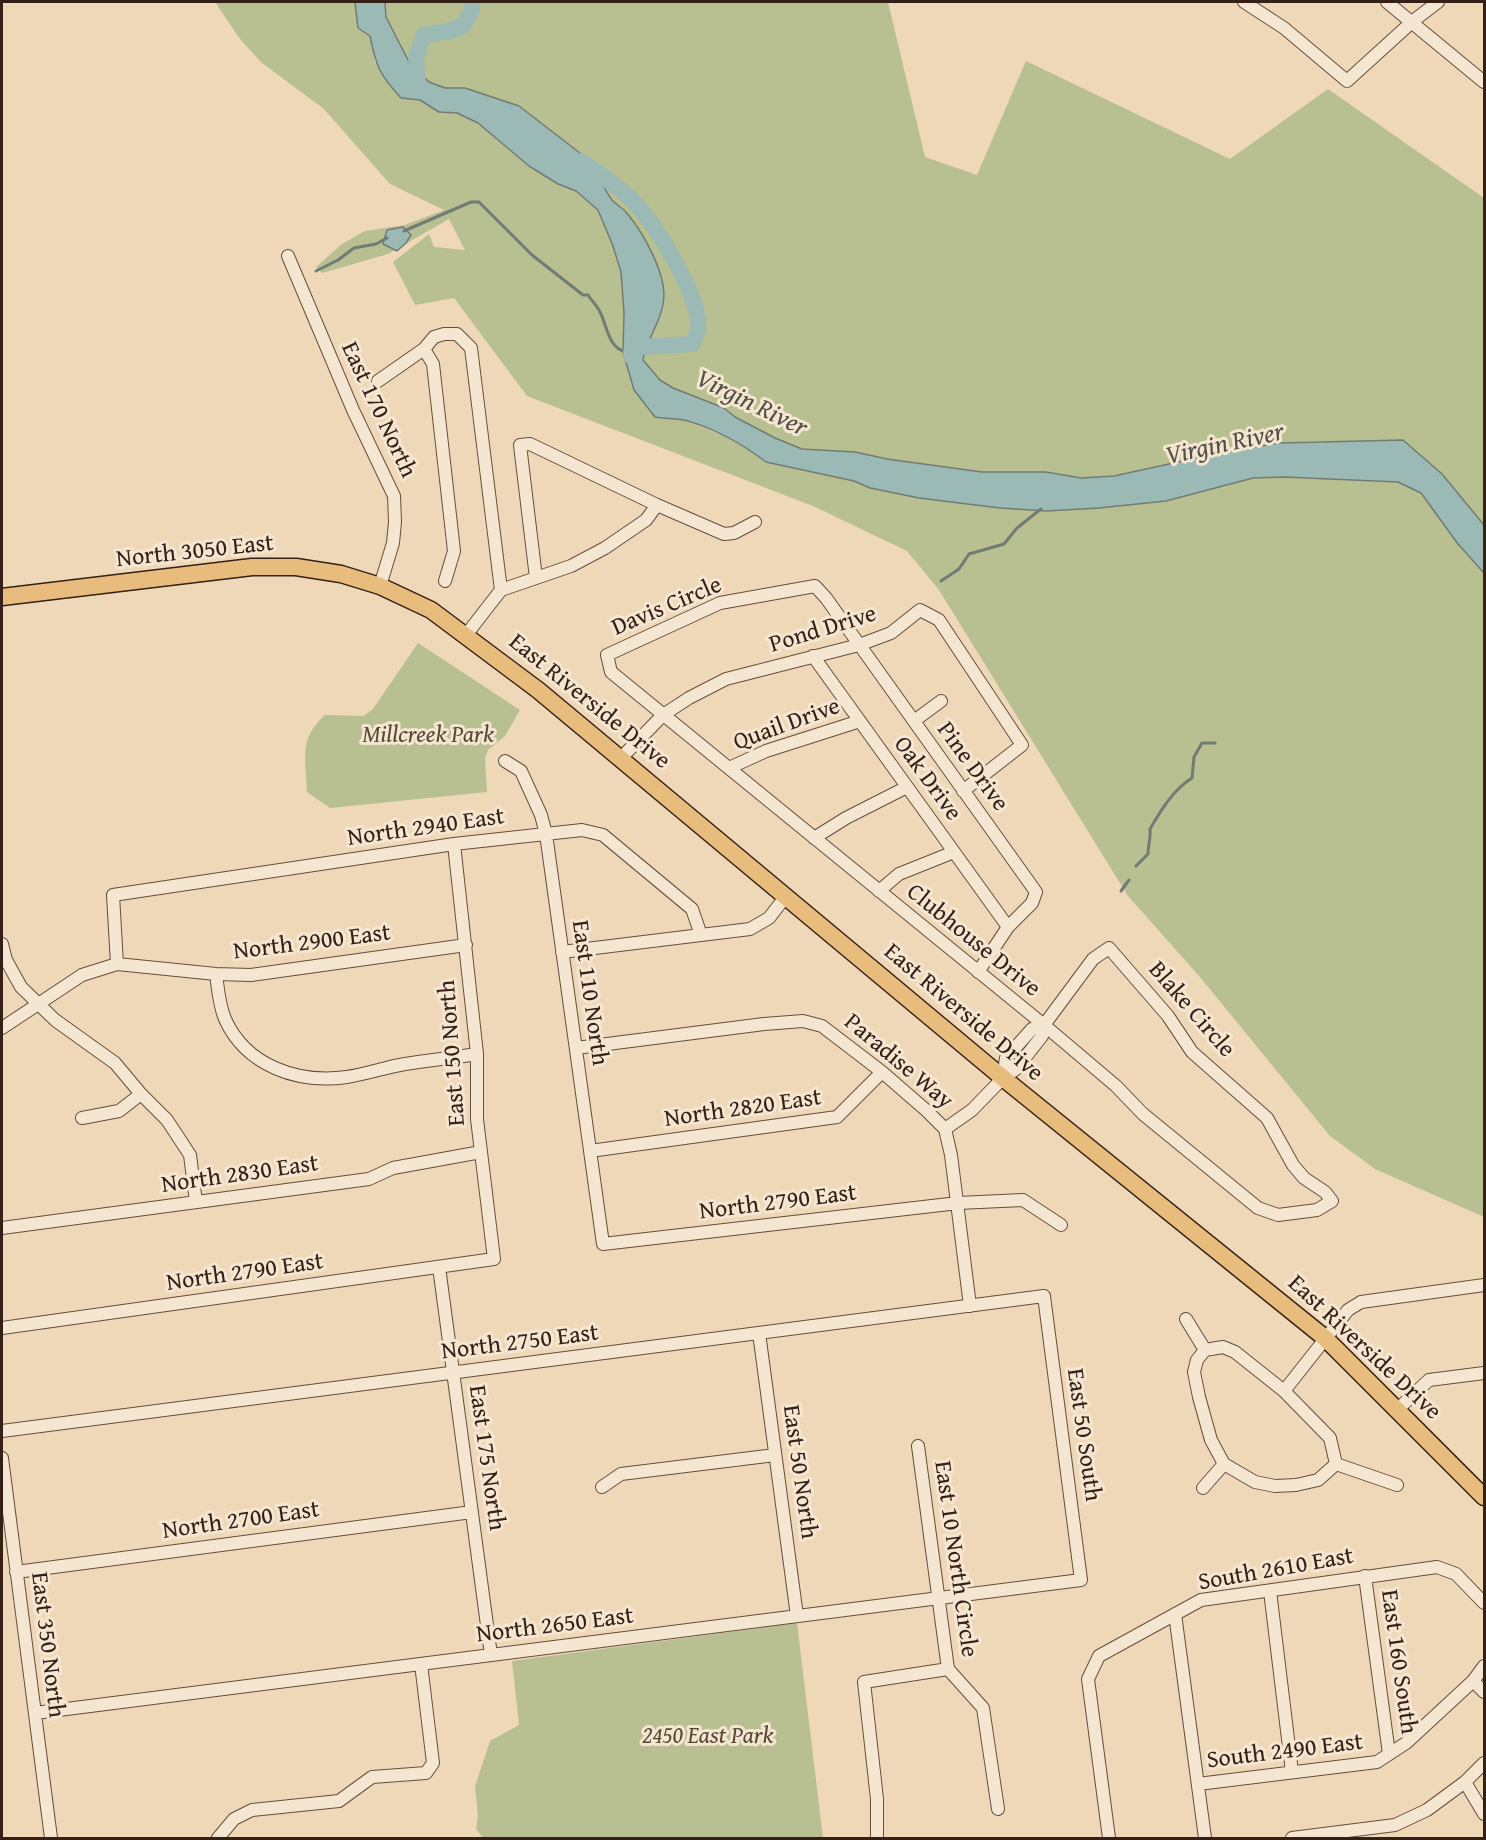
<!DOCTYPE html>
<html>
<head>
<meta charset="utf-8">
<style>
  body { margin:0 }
  #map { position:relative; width:1486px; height:1840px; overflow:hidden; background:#efd8b8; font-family:"Gentium Book Plus",serif }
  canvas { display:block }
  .frame { position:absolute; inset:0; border:3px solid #342016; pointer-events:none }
</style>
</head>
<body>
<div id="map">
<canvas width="1486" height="1840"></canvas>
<div class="frame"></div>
</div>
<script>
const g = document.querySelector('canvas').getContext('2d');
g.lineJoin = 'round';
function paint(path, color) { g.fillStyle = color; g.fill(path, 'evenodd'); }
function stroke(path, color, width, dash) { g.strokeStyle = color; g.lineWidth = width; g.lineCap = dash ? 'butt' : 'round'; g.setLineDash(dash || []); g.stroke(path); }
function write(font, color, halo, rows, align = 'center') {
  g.font = font + ' "Gentium Book Plus",serif'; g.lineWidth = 6; g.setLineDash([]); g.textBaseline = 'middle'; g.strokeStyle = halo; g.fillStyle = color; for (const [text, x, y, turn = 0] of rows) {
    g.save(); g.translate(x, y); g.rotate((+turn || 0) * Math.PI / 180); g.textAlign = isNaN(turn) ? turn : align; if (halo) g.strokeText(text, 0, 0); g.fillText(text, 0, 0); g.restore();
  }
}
paint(new Path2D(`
  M215 2H355L358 28 370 36 375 62 401 98 420 100 439 112 457 113 478 123 529 166 558 184 576 191 598 210 613 246 621 272 624 313 623 352 634 390 656 417 687 421 722 435 754 453 766 462 855 481 886 492 1000 508 1047 511 1099 508 1166 501 1253 478 1284 477 1398 482 1421 493 1484 573V1217L1375 1169 1330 1136 1200 977 1128 896 939 590 907 551 813 506 527 396 454 298 415 305 393 262 429 234 434 247 465 250 449 219 388 254 322 273 316 267 342 244 365 231 405 225 444 210 390 184 324 109 262 63 240 39Z
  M385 2H888L925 157 977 175 1026 61 1230 159 1328 89 1484 198V525L1442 475 1320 441 1279 443 1224 452 1114 476 1081 478 1046 472H982L887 459 855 452 802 449 775 438 735 417 724 408 673 388 660 380 643 360 645 347 653 333 626 212 612 199 606 188 552 133 530 114 465 88H445L429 82 420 71 409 62 386 17Z
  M418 643 520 710 505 736 488 750 485 758 487 792 330 808 307 792C306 758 298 740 325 715L364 716 373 709Z
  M797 1623 823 1838H483L476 1829 478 1817 475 1786 490 1741 519 1725 512 1661Z`), '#b8bf90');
const water = new Path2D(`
  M355 2H385L386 17 409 62 429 82 445 88H465L519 106 589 160C599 172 603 188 612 200 616 204 622 208 626 212 643 232 669 277 663 304 660 324 646 340 643 360L660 380 673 388 724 408 735 417 775 438 802 449 855 452 887 459 982 472H1046L1081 478 1114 476 1224 452 1279 443 1403 440 1442 474 1484 525V573L1458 544 1421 493 1398 482 1284 477 1253 478 1166 501 1099 508 1047 511 1000 508 919 498 870 488 854 481 766 462C744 445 715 429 688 421 678 418 666 419 655 417L634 390 623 352 624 313 621 272 613 246 598 210 576 191 558 184 529 166 478 123 457 113 439 112 420 100 401 98C380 75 376 67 370 36L358 28Z
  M403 227 411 235 406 243 397 251 383 244 387 230Z`);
paint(water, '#9bb9b5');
stroke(water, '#727c75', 1.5);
stroke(new Path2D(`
  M404 231 471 202H479L532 255 583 295H588C592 301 597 306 600 312 607 325 608 348 626 352
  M316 271 338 260 354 248 376 244 387 238
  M941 581 959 569 969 554 1004 544 1017 528 1041 509
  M1136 866 1148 854C1148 845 1151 838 1150 829 1161 810 1173 790 1192 778L1194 757 1202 743H1215
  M1121 891 1129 880`), '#727c75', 3);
stroke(new Path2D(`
  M421 90 418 88 416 57 424 35 450 31 463 26 471 12 473 2
  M581 161C599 173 618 186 633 201 654 221 704 302 698 331 697 335 694 340 692 344L639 347 631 353 632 357`), '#9bb9b5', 16);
const minor = new Path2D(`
  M1244 2 1284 28 1347 81 1413 21 1438 2
  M1387 2 1484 82
  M288 256 353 410 394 496 395 522 393 543 380 586
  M424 349 433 364 454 551 445 581
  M378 381 424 349 434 337 444 334H457L471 348 501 590
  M536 578 520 445 530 444 657 505 724 534 734 533 755 522
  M466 635 501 590 571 566 605 548 646 520 657 505
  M813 656 1008 927
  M914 721 941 701
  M621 758 663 715 689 698 726 679 859 645 891 633 920 610 939 620 1022 745 963 791
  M505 761 521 771 541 815 546 834 603 1244 958 1203 1023 1200 1061 1225
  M729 768 766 751 860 721
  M814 838 846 818 907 787
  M879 891 899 874 954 852
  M2 944 6 960 21 987 55 1020 115 1063 141 1094 167 1120 190 1155 196 1202
  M562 952 750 929 769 918 786 896
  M117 964 113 895 454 844 582 830 603 835 692 909 701 935
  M216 974C218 989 219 1005 225 1019 246 1066 298 1084 347 1077 367 1074 386 1067 405 1064 429 1060 453 1058 477 1054
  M2 1028 82 975 117 964 216 974 251 975 466 945
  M576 1048 764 1024 803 1021 822 1026 882 1072 927 1111 945 1129 951 1155 970 1306
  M1003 1078 1006 1058 1032 1029 1044 1025
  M82 1118 119 1111 141 1094
  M945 1129 972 1110 1003 1078 1016 1069 1042 1036 1044 1025 1093 959 1109 948 1168 1016 1192 1052 1267 1118 1293 1165 1304 1178 1325 1192 1332 1201 1317 1210 1278 1215 1258 1208 1143 1114 1116 1086 1044 1025 611 672 607 655 720 603 815 586 826 598 1036 892 1032 903 1008 927 978 972
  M590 1151 837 1117 882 1072
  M2 1228 369 1179 393 1168 481 1152
  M439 1267 491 1655
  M1186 1319 1205 1350
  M2 1328 494 1259 477 1119V1054L454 844
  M759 1333 797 1616
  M1223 1347 1235 1352 1284 1391 1330 1438 1336 1464 1318 1480 1296 1485 1275 1486 1255 1482 1224 1464 1211 1440 1199 1397 1194 1372 1197 1360 1205 1350Z
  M1284 1391 1348 1310 1361 1302 1484 1285
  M1398 1409 1429 1380 1484 1373
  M2 1431 1044 1296 1081 1580 35 1713
  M918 1446 948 1669 983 1708 998 1809
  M2 1458 51 1838
  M1336 1464 1397 1485
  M602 1487 621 1474 775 1455
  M1203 1488 1224 1464
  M16 1572 472 1512
  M1365 1576 1389 1754
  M1270 1591 1292 1772
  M1175 1614 1205 1838
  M1473 1681 1484 1692
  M1465 1782 1484 1814
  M1198 1784 1377 1762 1406 1743 1473 1681 1484 1666
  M218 1838 234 1819 252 1810 339 1801 372 1777 426 1773 433 1763 421 1664
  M877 1838V1799L864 1682 948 1669
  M1109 1838 1088 1679 1099 1656 1201 1600 1437 1567 1456 1574 1484 1603
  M1292 1838 1395 1825 1427 1810 1465 1782 1484 1763`);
const major = new Path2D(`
  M2 597 252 567H296L341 574 380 586 431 610 538 690 1003 1078 1325 1338 1484 1497`);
stroke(minor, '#634e3e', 14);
stroke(major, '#342016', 19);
stroke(minor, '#f5e6d1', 12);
stroke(major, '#e8bc7c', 16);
write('24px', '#342016', '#f5e6d1', [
  ["East 170 North",378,410,65],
  ["North 3050 East",195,552,-6],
  ["Davis Circle",667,607,-23],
  ["Pond Drive",823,630,-17],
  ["East Riverside Drive",589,702,39],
  ["Quail Drive",787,725,-20],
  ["Pine Drive",972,767,54],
  ["Oak Drive",927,779,54],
  ["North 2940 East",426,828,-8],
  ["Clubhouse Drive",973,941,39],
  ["North 2900 East",312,943,-7],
  ["East 110 North",589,993,82],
  ["Blake Circle",1191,1010,49],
  ["East Riverside Drive",963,1013,40],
  ["East 150 North",453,1053,-94],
  ["Paradise Way",898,1062,40],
  ["North 2820 East",743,1109,-8],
  ["North 2830 East",240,1175,-8],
  ["North 2790 East",778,1203,-7],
  ["North 2790 East",245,1273,-8],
  ["North 2750 East",520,1343,-7],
  ["East Riverside Drive",1364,1348,43],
  ["East 50 South",1083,1435,82],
  ["East 175 North",486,1458,82],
  ["East 50 North",799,1472,82],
  ["North 2700 East",241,1521,-8],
  ["East 10 North Circle",955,1559,82],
  ["South 2610 East",1276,1570,-10],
  ["North 2650 East",555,1626,-7],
  ["East 350 North",47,1645,83],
  ["East 160 South",1398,1662,82],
  ["South 2490 East",1285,1752,-7]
]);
write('italic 24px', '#554834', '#f5e6d1', [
  ["Millcreek Park",428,736],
  ["2450 East Park",708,1737]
]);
write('italic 26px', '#534e46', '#f5e6d1', [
  ["Virgin River",751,404,26],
  ["Virgin River",1225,445,-12]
]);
</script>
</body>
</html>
